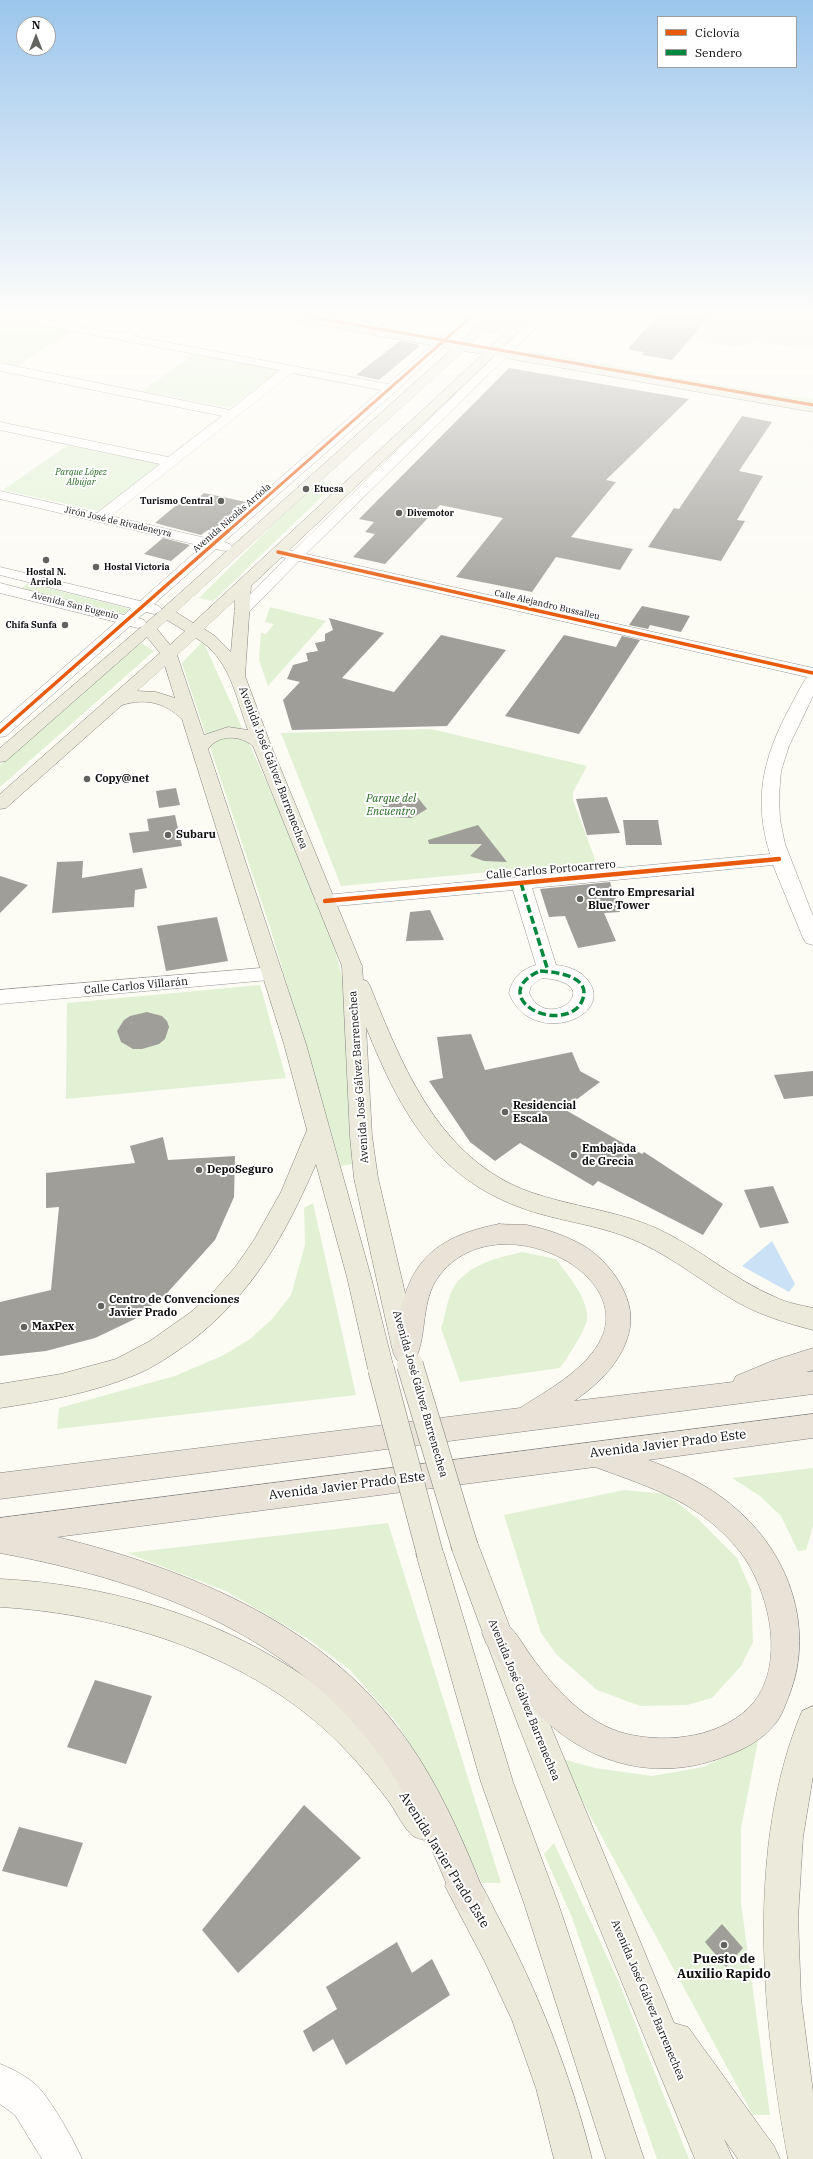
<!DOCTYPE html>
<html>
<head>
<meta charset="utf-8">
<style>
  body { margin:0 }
  #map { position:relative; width:813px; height:2159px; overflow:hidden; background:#fcfbf4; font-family:"IBM Plex Serif",serif }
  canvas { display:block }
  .legend { position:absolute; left:657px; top:16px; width:140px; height:52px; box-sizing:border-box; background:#fff; border:1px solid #9f9f9f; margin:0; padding:5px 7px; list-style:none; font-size:12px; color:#0f0f0f }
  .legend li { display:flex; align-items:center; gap:8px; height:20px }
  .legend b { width:20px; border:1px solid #9f9f9f }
  .north { position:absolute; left:16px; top:16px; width:40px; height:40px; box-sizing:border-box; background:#fff; border:1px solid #9f9f9f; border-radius:50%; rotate:0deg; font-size:11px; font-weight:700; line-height:16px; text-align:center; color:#0f0f0f }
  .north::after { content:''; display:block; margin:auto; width:14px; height:18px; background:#62625f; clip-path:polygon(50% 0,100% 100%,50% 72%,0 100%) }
</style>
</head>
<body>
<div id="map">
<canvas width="813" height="2159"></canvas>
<ul class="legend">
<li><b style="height:5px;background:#e8590c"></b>Ciclovía</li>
<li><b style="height:5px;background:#00873e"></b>Sendero</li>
</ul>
<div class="north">N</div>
</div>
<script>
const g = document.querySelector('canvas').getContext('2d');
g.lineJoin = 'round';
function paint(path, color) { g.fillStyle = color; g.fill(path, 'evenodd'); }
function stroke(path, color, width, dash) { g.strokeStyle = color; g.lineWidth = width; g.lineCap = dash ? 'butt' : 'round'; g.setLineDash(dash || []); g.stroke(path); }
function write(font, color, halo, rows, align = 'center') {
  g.font = font + ' "IBM Plex Serif",serif'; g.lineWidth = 4; g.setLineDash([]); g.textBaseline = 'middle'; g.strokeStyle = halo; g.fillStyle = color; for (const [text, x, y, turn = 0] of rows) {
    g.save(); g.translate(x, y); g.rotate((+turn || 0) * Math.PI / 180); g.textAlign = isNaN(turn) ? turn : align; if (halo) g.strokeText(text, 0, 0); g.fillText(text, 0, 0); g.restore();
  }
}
paint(new Path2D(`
  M655 315H813V350L755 342 735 347 641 332Z`), '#f4eef0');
paint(new Path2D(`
  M315 315H332L442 335 439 336Z
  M500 315H520L503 333H484L483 331Z
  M0 319 71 332 15 367 0 364Z
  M529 351 657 373 649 376 526 354Z
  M194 354 279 370 230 408 142 391Z
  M670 376 782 396 813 398V405L666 380Z
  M68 445 160 464 99 511 3 490Z
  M316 482H324L333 486 213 601 199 598Z
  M28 583 134 610 128 615 21 589Z
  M270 607 326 621 268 686 259 660 261 633 266 634 274 624 265 622Z
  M203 641 327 917 348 1002 346 1055 352 1164 341 1166 269 924 182 663Z
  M141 643 154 651 0 787V765Z
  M431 729 587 766 573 792V800L596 862 341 886 281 733Z
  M260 985 286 1078 66 1099 67 1003Z
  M313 1203 356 1395 57 1429 59 1408 175 1376 224 1355 250 1339 273 1318 291 1295 305 1245 304 1208Z
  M522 1252 556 1259C568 1276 588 1297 587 1319 586 1330 567 1358 560 1368L460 1382 441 1328C445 1318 446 1306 450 1295 461 1266 496 1258 522 1252Z
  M813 1468V1526L806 1550 798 1551 781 1516 760 1496 732 1478Z
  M624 1490 666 1494 699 1520 737 1558 751 1590 753 1642 741 1666 712 1698 687 1705 640 1706 597 1690 557 1655 541 1633 504 1515Z
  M388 1523 501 1883H482L436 1787 397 1723 349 1669 307 1638 226 1591 127 1553Z
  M758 1741 741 1828V1903L770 2115H753L559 1758 595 1768 652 1776 703 1767Z
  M554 1843 618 1980 689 2159H657L571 1915 544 1854Z`), '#e2f1d4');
paint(new Path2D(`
  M772 1241 795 1284 789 1292 742 1266Z`), '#cbe1f5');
paint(new Path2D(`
  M658 315H710L672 360 642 355 644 352 628 349Z
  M400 341 421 345 379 380 356 375Z
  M509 368 689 399 606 480 616 482 571 537 633 549 620 570 556 557 532 592 456 577 503 518 440 505 385 564 353 557 375 534 365 532 374 522 359 519Z
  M742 416 772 422 739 471 763 476 737 520 745 521 721 561 648 547 674 508 679 509Z
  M204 493 246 502 214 531 208 530 201 535 155 523 180 502 191 504Z
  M163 538 190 545 171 561 144 554Z
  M642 606 690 616 681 632 650 625 648 629 629 625Z
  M329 618 384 633 342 678 394 692 441 635 506 650 447 726 292 730 283 700 300 682 287 679 293 665 308 661 306 653 318 651 315 643 325 641V634L333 630Z
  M564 635 616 647 622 636 640 640 579 734 505 716Z
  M176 788 180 805 159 808 156 791Z
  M400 795 418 798 427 809 412 818 393 817 382 806 389 799Z
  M607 797 620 833 587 835 576 799Z
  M175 815 182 846 133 853 129 833 149 831 147 819Z
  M623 820H658L662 845H626Z
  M478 825 507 862 484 861 470 856 482 844H429L428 840Z
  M83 861 82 878 142 868 147 888 135 890 134 907 52 913 57 862Z
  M0 876 28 885 0 913Z
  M610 882 620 912 604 913 616 941 578 948 565 916 549 917 540 889Z
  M430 910 444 940 406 941 410 912Z
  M217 917 228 961 166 971 157 926Z
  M147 1012 162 1016 167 1021 169 1027 165 1039 159 1044 142 1049H133L121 1042 117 1031 124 1020 130 1016Z
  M471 1034 485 1070 572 1052 580 1071 600 1082 564 1109 642 1154 644 1152 723 1204 703 1235 598 1181 593 1186 520 1143 495 1161 470 1142 429 1081 443 1078 437 1037Z
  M813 1071V1096L784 1099 774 1075Z
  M163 1137 168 1160 235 1156 234 1197 215 1240 168 1292 135 1319 95 1338 46 1351 0 1356V1302L51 1290 59 1207 46 1208V1173L135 1163 130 1146Z
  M773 1186 789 1223 760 1228 744 1190Z
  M95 1680 152 1696 126 1764 67 1747Z
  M304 1805 361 1858 238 1973 202 1930Z
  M19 1827 83 1843 67 1887 2 1871Z
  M722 1924 743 1948 726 1967 705 1942Z
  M397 1942 412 1973 432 1959 450 1995 346 2065 333 2039 313 2052 303 2031 337 2009 326 1987Z`), '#a09e99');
const minor = new Path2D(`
  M0 315H22L122 334 150 315H163L134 336 388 384 466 315H478L396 391 224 542 230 544 232 547 230 550 225 551 216 549 154 604 159 606 162 609 159 612 154 614 146 612 138 618 144 620 146 623 144 626 138 628 130 626 6 736 0 737V723L116 622 0 593V583L124 615 131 608 0 575V567L140 601 202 546 0 499V491L97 513 160 464 0 430V422L168 457 222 416 0 371V363L230 410 280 370 3 318H0ZM292 373 381 390 210 539 111 516Z
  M354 315H365L359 319 355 318Z
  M537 315H549L306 554 813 668V696L789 746 781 771 779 796 780 820 785 844 813 916V945L806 943 803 938 773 865 532 888 556 965C567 966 579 970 586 978 620 1016 531 1050 509 993 512 978 522 969 536 965L513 890 325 907 318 905 315 901 318 897 325 895 770 854C753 800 763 758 789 709 795 698 800 687 807 677L299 561 247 614H237L234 611 286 558 273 555 271 552 273 549 278 548 293 551ZM542 978C611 983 547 1035 529 993L531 986Z
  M273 967 280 969 283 974 280 979 0 1004V990Z
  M0 2064C13 2069 32 2079 41 2090 54 2106 74 2140 82 2159H42L15 2115 0 2104Z`);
const major = new Path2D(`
  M274 315H300L459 343 486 315H498L470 345 489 348 524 315H536L500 350 813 404V412L494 356 251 586 245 676 270 743 362 966 363 980 367 981 370 986C403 1068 440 1160 530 1192 572 1207 617 1210 658 1229 699 1248 733 1279 775 1297 787 1303 800 1305 813 1308V1330C786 1323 760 1315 737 1302 704 1283 675 1259 641 1243 608 1227 571 1223 537 1213 439 1184 402 1116 366 1027L372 1136 378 1178 418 1348 414 1356 405 1359 396 1356 392 1348 354 1178 350 1136 342 966 253 746C240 735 219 734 208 749L306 1044 371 1277 394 1369 390 1377 381 1380 372 1377 368 1369 347 1277 316 1164C285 1235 253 1294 190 1342 173 1354 155 1367 135 1375 92 1393 46 1401 0 1408V1384L61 1374 116 1359 150 1341 191 1312 215 1290 236 1266 254 1240 281 1192 307 1130 284 1044 182 719C164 702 145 698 122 705L6 808 0 809V794L160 653 147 637 6 761 0 762V748L161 610 452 349 279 318ZM464 351 483 354 193 623 176 612ZM235 600V607L231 652 215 636 204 629ZM167 620 185 631 170 645 157 629ZM196 638C230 658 235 695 248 730L228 727 204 735 177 655ZM165 666 175 698 156 692 137 691Z
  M465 1533 475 1537 479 1547 512 1633 674 2023 688 2027 774 2146 780 2159H738L724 2139 733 2159H695C611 1956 526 1753 451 1547L455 1537Z
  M430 1540 440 1544 444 1554 513 1782 558 1903 644 2159H606L524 1903 481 1782 416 1554 420 1544Z
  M0 1579C148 1586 305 1646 400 1764 414 1783 431 1802 440 1824L435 1835 424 1840C421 1839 416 1838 413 1836 405 1830 396 1812 390 1803 375 1783 359 1763 341 1745 255 1657 121 1614 0 1607Z
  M813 1706V1776L803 1837 798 1918 801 1999 813 2092V2159H788C762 2017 745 1848 802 1711Z
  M462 1869C465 1871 470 1872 473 1874 479 1878 492 1905 496 1913 538 1991 570 2073 592 2159H554L536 2088 512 2020 485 1962 445 1886 450 1874Z`);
const highway = new Path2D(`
  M499 1224C508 1225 518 1224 527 1225 546 1229 567 1236 584 1246 609 1261 635 1296 630 1327 625 1359 599 1384 574 1401L733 1382 736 1376 772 1361 813 1348V1370L806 1372H813V1394L0 1499V1473L520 1408C548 1390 582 1372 599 1343 640 1273 495 1201 439 1276 420 1301 428 1334 415 1360L406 1363 397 1360 393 1352C404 1275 418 1240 499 1224Z
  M813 1414V1438L648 1460C684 1473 718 1490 746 1518 792 1563 813 1632 790 1693 786 1703 782 1716 775 1724 762 1740 745 1749 726 1756 669 1779 608 1770 559 1732 528 1709 508 1675 486 1643L482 1633 486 1623 497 1618C513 1625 521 1642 531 1656 555 1689 586 1724 627 1734 669 1744 725 1737 754 1702 786 1662 769 1590 741 1553 701 1502 652 1488 595 1467L57 1537C184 1568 317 1621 398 1728 437 1779 462 1838 486 1897L481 1909 469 1914 457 1909C434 1854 412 1799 376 1750 287 1631 141 1579 0 1553V1518Z`);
stroke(minor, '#969592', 1);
stroke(major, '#83837f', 1);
stroke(highway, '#83837f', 1);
paint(minor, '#fffefd');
paint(major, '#eceada');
paint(highway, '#e9e2d6');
const majorBridge = new Path2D(`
  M410 1365 465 1547
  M381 1369 430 1554`);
stroke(majorBridge, '#83837f', 27, []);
stroke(majorBridge, '#eceada', 26);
stroke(new Path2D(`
  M521 883 548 971
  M540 971C556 972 593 976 582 1001 580 1006 575 1011 569 1013 537 1025 494 991 540 971Z`), '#00873e', 3.5, [8, 3.5]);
stroke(new Path2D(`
  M300 315 813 405
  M227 532 473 315`), '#e8590c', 3);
stroke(new Path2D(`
  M278 552 813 673
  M0 732 228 531`), '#e8590c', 3.5);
stroke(new Path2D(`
  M325 901 779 859`), '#e8590c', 4.5);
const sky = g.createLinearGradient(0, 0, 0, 617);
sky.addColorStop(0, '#9cc6ed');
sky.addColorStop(0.51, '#fefdfa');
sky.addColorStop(1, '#fefdfa00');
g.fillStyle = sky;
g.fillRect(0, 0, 813, 617);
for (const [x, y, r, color] of [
  [306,489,4,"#62625f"],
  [221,501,4,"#62625f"],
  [399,513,4,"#62625f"],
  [46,560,4,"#62625f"],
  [96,567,4,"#62625f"],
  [65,625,4,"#62625f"],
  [87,779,4,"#62625f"],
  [168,835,4,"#62625f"],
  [580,899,4,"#62625f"],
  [505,1112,4,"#62625f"],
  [574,1155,4,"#62625f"],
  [199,1170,4,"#62625f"],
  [101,1306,4,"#62625f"],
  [24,1327,4,"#62625f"],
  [724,1945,4,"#62625f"]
]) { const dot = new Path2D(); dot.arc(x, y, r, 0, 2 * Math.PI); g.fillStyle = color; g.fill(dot); stroke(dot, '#fff', 1.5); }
write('italic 9px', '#25671f', '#fff', [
  ["Parque López",81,472],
  ["Albújar",81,482]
]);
write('bold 9px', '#0f0f0f', '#fff', [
  ["Etucsa",314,489],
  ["Turismo Central",213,501,"right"],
  ["Divemotor",407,513],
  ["Hostal Victoria",104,567],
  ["Hostal N.",46,572,"center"],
  ["Arriola",46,582,"center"],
  ["Chifa Sunfa",57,625,"right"]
], 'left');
write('9px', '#0f0f0f', '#fff', [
  ["Avenida Nicolás Arriola",232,518,-41],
  ["Jirón José de Rivadeneyra",118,522,13],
  ["Calle Alejandro Bussalleu",547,605,13],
  ["Avenida San Eugenio",75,606,14]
]);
write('11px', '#0f0f0f', '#fff', [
  ["Avenida José Gálvez Barrenechea",273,768,69],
  ["Calle Carlos Portocarrero",551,870,-5],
  ["Calle Carlos Villarán",136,986,-5],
  ["Avenida José Gálvez Barrenechea",359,1077,-94],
  ["Avenida José Gálvez Barrenechea",420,1394,74],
  ["Avenida José Gálvez Barrenechea",524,1700,68],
  ["Avenida José Gálvez Barrenechea",648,2000,67]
]);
write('bold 11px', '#0f0f0f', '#fff', [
  ["Copy@net",95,779],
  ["Subaru",176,835],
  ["Centro Empresarial",588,893],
  ["Blue Tower",588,906],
  ["Residencial",513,1106],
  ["Escala",513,1119],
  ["Embajada",582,1149],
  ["de Grecia",582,1162],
  ["DepoSeguro",207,1170],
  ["Centro de Convenciones",109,1300],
  ["Javier Prado",109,1313],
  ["MaxPex",32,1327]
], 'left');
write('italic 11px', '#25671f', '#fff', [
  ["Parque del",391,799],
  ["Encuentro",391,812]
]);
write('13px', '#0f0f0f', '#fff', [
  ["Avenida Javier Prado Este",668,1444,-7],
  ["Avenida Javier Prado Este",347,1486,-7],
  ["Avenida Javier Prado Este",444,1860,58]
]);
write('bold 13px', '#0f0f0f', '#fff', [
  ["Puesto de",724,1959],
  ["Auxilio Rapido",724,1974]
]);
</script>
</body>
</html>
